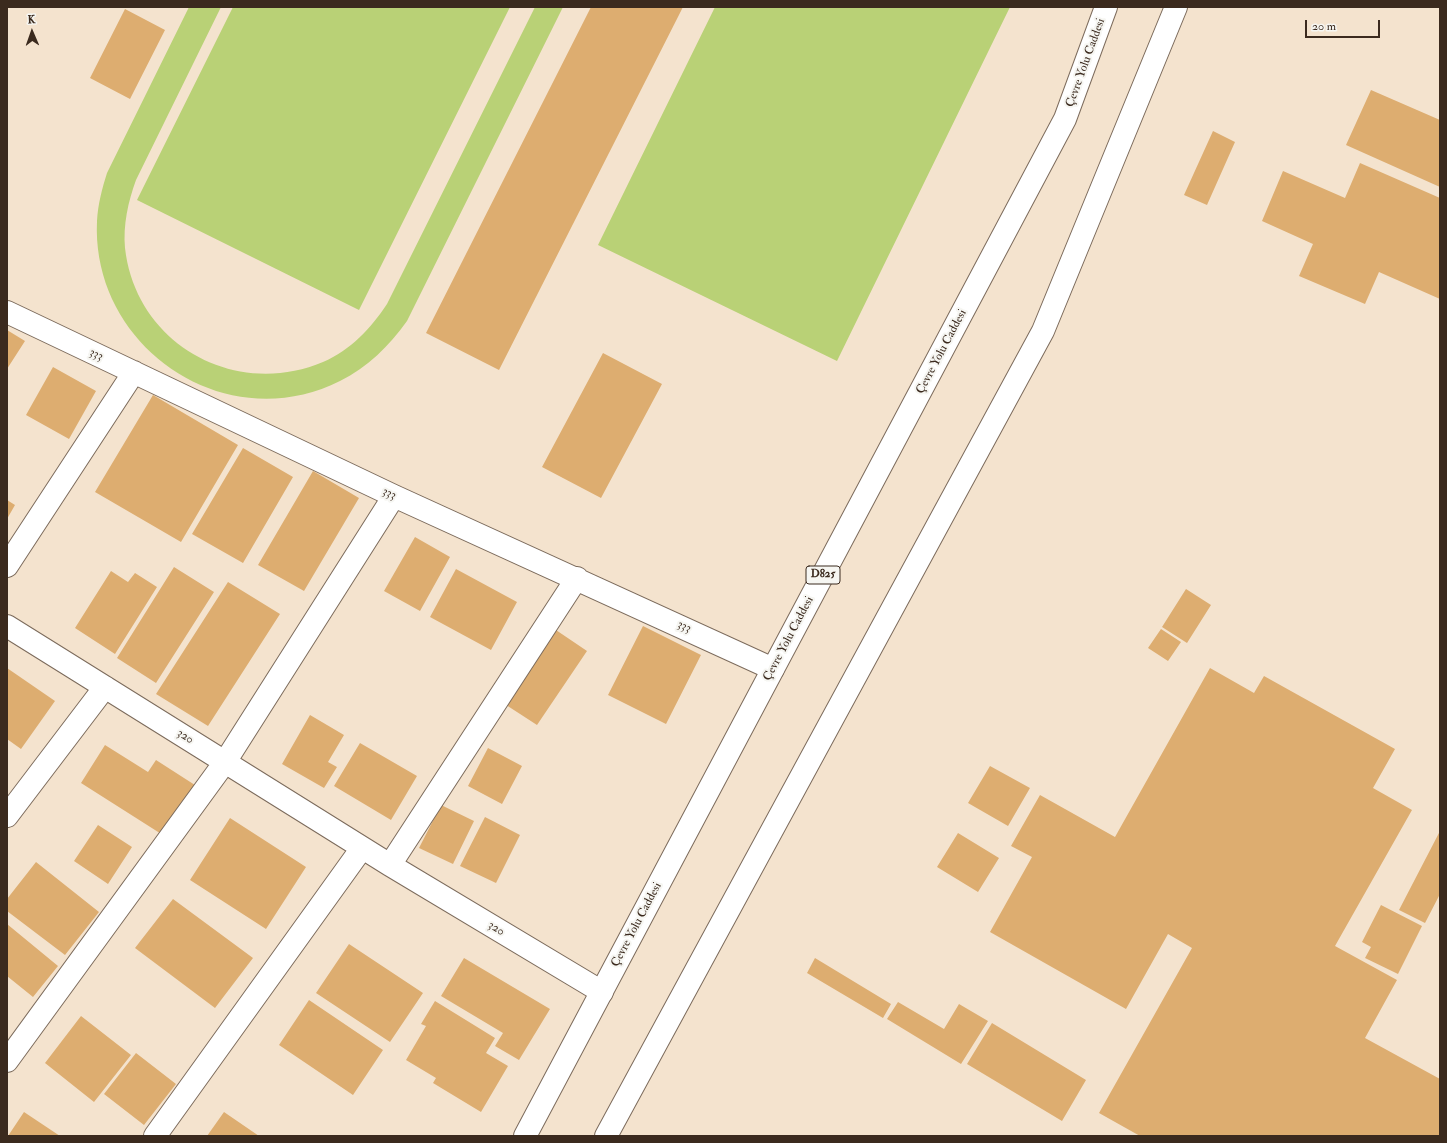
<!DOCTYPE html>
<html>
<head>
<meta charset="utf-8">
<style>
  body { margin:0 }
  #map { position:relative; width:1447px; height:1143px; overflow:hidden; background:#f4e3ce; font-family:"IM FELL Double Pica",serif }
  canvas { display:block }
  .frame { position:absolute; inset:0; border:8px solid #3b2a1e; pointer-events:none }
  .north { position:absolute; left:12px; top:12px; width:40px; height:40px; -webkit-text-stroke:3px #f6f6f2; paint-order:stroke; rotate:358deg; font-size:11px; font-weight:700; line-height:16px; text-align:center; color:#3b2a1e }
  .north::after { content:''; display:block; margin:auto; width:14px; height:18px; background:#3b2a1e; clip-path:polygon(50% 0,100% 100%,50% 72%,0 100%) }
  .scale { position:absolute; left:1305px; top:20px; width:75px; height:18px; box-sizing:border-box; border:2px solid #3b2a1e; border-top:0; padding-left:5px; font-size:12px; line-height:14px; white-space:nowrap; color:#3b2a1e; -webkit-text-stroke:3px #f6f6f2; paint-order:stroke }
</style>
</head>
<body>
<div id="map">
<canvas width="1447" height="1143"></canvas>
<div class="frame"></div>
<div class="north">K</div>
<div class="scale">20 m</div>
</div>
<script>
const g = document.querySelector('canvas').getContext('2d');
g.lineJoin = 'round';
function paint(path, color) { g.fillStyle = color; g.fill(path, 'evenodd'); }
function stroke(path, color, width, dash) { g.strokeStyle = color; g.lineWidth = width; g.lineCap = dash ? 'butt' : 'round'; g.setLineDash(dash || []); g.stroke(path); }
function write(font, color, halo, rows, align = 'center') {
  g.font = font + ' "IM FELL Double Pica",serif'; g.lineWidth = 4; g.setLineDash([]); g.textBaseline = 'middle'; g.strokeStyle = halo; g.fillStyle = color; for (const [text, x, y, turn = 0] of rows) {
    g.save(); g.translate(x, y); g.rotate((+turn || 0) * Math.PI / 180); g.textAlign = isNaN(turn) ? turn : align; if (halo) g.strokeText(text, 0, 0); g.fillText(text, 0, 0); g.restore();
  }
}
paint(new Path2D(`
  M189 7H221L136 180C128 202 123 225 125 248 136 345 236 399 323 362 351 350 371 328 387 304L535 7H563L407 321C389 346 368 367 340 381 225 439 91 347 97 221 98 204 102 189 107 173Z
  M233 7H510L359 310 137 200Z
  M715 7H1010L837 361 598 245Z`), '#b9d176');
paint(new Path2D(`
  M591 7H683L499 370 426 333Z
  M125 9 165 30 130 99 90 78Z
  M1371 90 1440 120V187L1346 145Z
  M1213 131 1235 142 1207 205 1184 195Z
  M1360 163 1440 198V299L1379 272 1365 304 1299 276 1313 244 1262 221 1283 171 1345 198Z
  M7 330 25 341 7 369Z
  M603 353 662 384 601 498 542 467Z
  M53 367 96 391 69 439 26 415Z
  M153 395 238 445 181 542 95 492Z
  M243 448 293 477 243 563 192 534Z
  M313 471 359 498 304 591 258 565Z
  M7 500 15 505 7 519Z
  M415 537 450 557 420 611 384 591Z
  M174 567 214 592 156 683 117 658Z
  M456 569 517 602 491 650 430 617Z
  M111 571 128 582 135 573 157 587 115 654 75 628Z
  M228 582 280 614 208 726 156 694Z
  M1186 589 1211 605 1187 643 1162 627Z
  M550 626 587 651 537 725 500 701Z
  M643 626 701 655 666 724 608 695Z
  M1161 629 1181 642 1168 661 1148 648Z
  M7 668 55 701 21 749 7 739Z
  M1210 668 1254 693 1264 676 1395 749 1373 788 1412 810 1335 946 1397 980 1365 1038 1440 1079V1136H1140L1099 1113 1192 948 1168 934 1126 1009 990 932 1032 857 1011 846 1040 795 1115 837Z
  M310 715 344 735 328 762 337 767 324 788 282 764Z
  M360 743 417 776 391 820 334 786Z
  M105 745 148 772 156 760 198 787 166 837 81 783Z
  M488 748 522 766 502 804 468 786Z
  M990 766 1030 788 1008 826 968 803Z
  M441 805 474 821 453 864 419 848Z
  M485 817 520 835 496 883 460 866Z
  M230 818 306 867 266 929 190 880Z
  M98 825 132 847 108 884 74 861Z
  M1440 831V894L1425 923 1399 910Z
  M958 833 999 858 978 892 937 867Z
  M36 862 99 912 65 955 7 911V899Z
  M173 899 253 958 215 1008 135 948Z
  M1381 905 1422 926 1398 974 1365 958 1371 947 1362 942Z
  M7 924 58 966 33 997 7 976Z
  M349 944 423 993 390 1042 316 993Z
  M464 958 550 1009 519 1060 495 1046 503 1033 441 996Z
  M815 958 891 1004 883 1018 807 973Z
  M309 1000 383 1050 353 1095 279 1045Z
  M435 1001 495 1038 486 1053 508 1066 481 1112 433 1083 436 1078 406 1060 426 1026 421 1024Z
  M898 1002 944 1029 959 1004 988 1021 961 1064 887 1019Z
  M81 1016 131 1055 94 1102 45 1063Z
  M992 1023 1086 1080 1062 1121 967 1064Z
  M136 1053 176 1084 144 1125 104 1094Z
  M24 1112 60 1136H8Z
  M224 1112 259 1136H207Z`), '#ddad70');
const minor = new Path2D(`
  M7 312 394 496 773 669
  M7 566 134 372
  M7 626 390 865 602 992
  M7 816 105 687
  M390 865 577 578
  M7 1061 225 762 394 496
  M155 1136 362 848`);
const highway = new Path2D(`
  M525 1136 1065 119 1106 7
  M606 1136 1043 331 1176 7`);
stroke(minor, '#7c6b5c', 24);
stroke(highway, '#7c6b5c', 24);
stroke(minor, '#fff', 22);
stroke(highway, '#fff', 22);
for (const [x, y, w] of [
  [823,575,34]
]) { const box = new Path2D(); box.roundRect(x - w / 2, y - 9, w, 18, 3); g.fillStyle = '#f6f6f2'; g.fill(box); stroke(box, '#3b2a1e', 1); }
write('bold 11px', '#3b2a1e', null, [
  ["D825",823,575]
]);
write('12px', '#3b2a1e', '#f6f6f2', [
  ["Çevre Yolu Caddesi",1086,63,-70],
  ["Çevre Yolu Caddesi",942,352,-62],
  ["333",96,355,25],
  ["333",389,494,25],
  ["333",684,627,25],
  ["Çevre Yolu Caddesi",789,639,-62],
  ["320",185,737,32],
  ["Çevre Yolu Caddesi",637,925,-62],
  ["320",496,929,31]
]);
</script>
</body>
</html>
